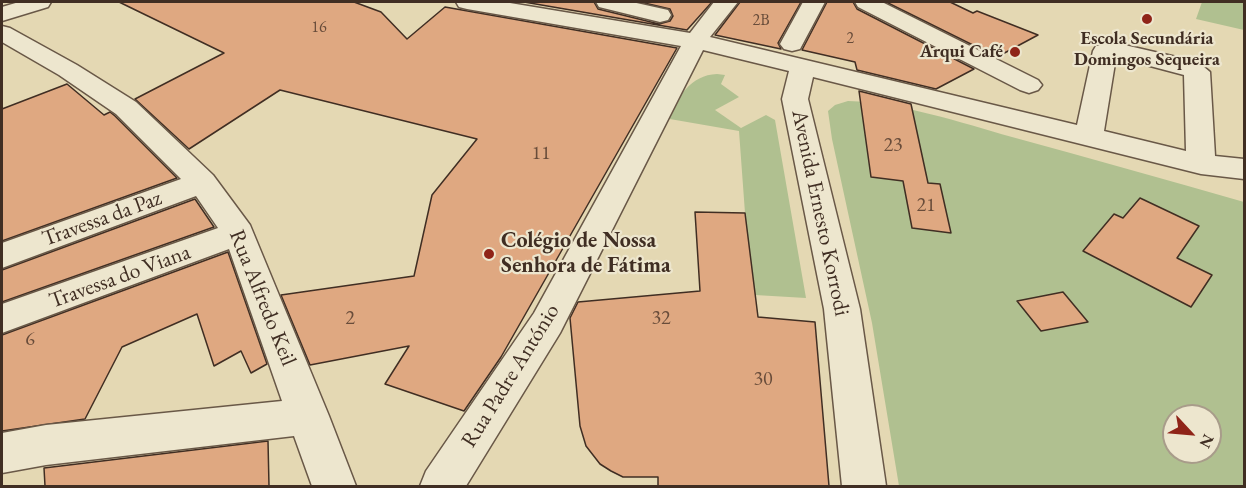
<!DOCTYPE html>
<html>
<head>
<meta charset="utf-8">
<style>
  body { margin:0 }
  #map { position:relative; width:1246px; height:488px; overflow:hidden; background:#e4d8b3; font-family:"EB Garamond",serif }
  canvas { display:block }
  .frame { position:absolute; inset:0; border:3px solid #402e23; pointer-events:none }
  .north { position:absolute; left:1162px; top:404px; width:60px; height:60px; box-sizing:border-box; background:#ede6ce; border:2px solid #a89c8a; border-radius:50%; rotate:116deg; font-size:16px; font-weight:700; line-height:24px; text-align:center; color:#402e23 }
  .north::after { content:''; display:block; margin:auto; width:21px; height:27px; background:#8f2418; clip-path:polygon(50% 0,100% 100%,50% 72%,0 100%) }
</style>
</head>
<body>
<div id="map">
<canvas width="1246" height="488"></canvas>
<div class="frame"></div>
<div class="north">N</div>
</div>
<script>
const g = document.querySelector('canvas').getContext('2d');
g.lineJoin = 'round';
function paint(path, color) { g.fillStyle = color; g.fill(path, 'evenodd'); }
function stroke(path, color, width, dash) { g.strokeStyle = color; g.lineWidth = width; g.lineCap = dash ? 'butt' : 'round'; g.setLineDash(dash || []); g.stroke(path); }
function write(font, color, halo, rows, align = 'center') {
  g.font = font + ' "EB Garamond",serif'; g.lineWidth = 4.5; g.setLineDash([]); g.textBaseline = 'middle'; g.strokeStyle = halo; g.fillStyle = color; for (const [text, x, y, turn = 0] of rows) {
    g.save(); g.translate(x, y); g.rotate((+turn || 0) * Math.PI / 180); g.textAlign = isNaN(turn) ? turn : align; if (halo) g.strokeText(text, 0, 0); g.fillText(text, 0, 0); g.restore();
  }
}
paint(new Path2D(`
  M1202 2H1244V30L1196 19Z
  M717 74 725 75 721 84 739 97 715 110 741 128 766 115 775 120 806 298 755 295 745 213 739 131 664 118C679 98 690 75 717 74Z
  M848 101C903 103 959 122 1012 137 1090 158 1167 180 1244 202V486H899L872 323 832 139 828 111 835 105ZM1174 416H1210V452H1174Z`), '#b0c090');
const building = new Path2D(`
  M119 2H354L381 12 407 39 445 7 677 48 501 357 464 411 385 384 409 346 310 365 281 295 414 276 432 195 477 139 280 90 189 149 135 99 224 53Z
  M524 2H594L598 9 659 24 670 21 673 16 670 9 640 2H712L687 30Z
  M740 2H801L778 43 781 49 715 35Z
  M827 2H853L857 9 974 69 936 89 857 70 855 62 802 50Z
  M886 2H950L973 13 977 11 1038 35 997 57Z
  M67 84 104 115 110 112 115 116 177 178 2 241V109Z
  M859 91 911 104 928 183 940 184 951 233 912 228 903 181 871 177Z
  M1140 198 1199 226 1177 258 1212 275 1191 307 1083 251 1114 214 1123 218Z
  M195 199 214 227 2 302V270Z
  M695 212 745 213 758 317 815 322 829 486H658V477H623L611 471 600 464 586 446 580 426 570 318 578 302 700 291Z
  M228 252 267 364 251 373 241 351 214 366 197 314 122 347 85 419 2 431V335Z
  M1063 292 1088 322 1041 331 1017 301Z
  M268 441 269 486H45L44 468Z`);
paint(building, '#dfa881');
stroke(building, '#402e23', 1.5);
const minor = new Path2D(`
  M19 2H51L48 7 2 21V7Z
  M456 2H504L690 33 714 2H738L710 37 1077 125 1093 51 1096 46 1116 43 1198 62 1210 72 1215 156 1244 159V179L1201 174 813 77 808 99 860 309 886 486H842L824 309 782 99 789 71 703 50 560 333 466 486H420L426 471 534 313 681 46 467 9 459 7ZM1116 57 1184 75 1186 151 1104 131Z
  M596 2H632L668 10 671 15 668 20 660 22 599 7Z
  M803 2H825L800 49 792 51 784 49 780 44Z
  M855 2H882L1038 80 1042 85 1038 90 1029 93 1020 90 858 7Z
  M2 26 10 28 77 65 136 102 213 175 250 225 329 416 356 486H312L294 436 46 465 2 473V433L46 425 282 401 229 249 2 333V304L218 228 196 196 2 268V243L181 179 116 114 59 75 2 42Z`);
stroke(minor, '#695847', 3);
paint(minor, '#ede6ce');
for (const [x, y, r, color] of [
  [1147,19,6,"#8f2418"],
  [1015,52,6,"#8f2418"],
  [489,254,6,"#8f2418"]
]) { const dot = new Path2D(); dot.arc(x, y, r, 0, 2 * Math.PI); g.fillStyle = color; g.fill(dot); stroke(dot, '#ede6ce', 2); }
write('16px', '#684c3a', null, [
  ["2B",761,21],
  ["16",319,28],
  ["2",850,39]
]);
write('bold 18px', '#402e23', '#ede6ce', [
  ["Escola Secundária",1147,39],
  ["Domingos Sequeira",1147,60],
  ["Arqui Café",1003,52,"right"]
]);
write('20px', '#684c3a', null, [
  ["23",893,146],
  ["11",541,154],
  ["21",926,206],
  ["2",350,319],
  ["32",661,319],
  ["6",30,340],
  ["30",763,380]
]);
write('22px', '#402e23', '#ede6ce', [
  ["Avenida Ernesto Korrodi",820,213,78],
  ["Travessa da Paz",102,219,-20],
  ["Travessa do Viana",120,277,-20],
  ["Rua Alfredo Keil",262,298,68],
  ["Rua Padre António",511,376,-58]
]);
write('bold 22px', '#402e23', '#ede6ce', [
  ["Colégio de Nossa",501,241],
  ["Senhora de Fátima",501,266]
], 'left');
</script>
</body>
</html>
